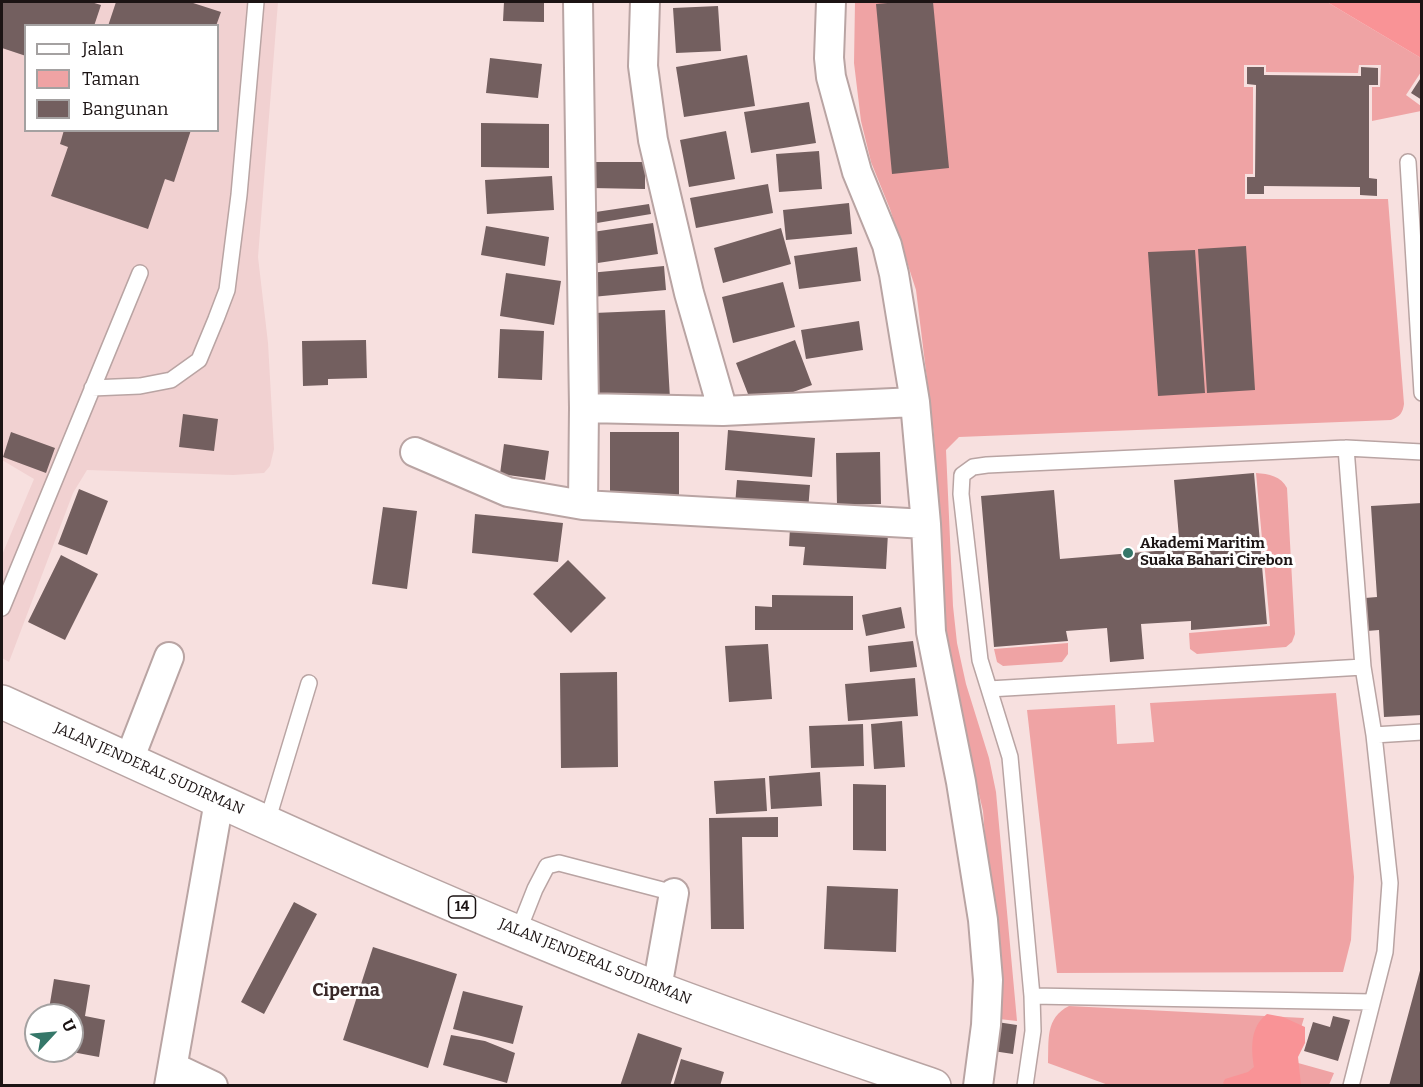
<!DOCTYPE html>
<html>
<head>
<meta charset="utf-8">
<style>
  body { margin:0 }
  #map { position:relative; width:1423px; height:1087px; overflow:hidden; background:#f7e0df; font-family:Bitter,serif }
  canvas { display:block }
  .frame { position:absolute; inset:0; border:3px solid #1c1414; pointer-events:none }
  .legend { position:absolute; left:24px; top:24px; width:195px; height:108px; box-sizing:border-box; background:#fff; border:2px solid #a4a1a1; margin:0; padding:8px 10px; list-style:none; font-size:18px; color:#1c1414 }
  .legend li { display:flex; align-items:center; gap:12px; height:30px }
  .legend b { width:30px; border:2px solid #a4a1a1 }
  .north { position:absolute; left:24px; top:1003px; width:60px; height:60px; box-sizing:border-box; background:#fff; border:2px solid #a4a1a1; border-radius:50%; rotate:64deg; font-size:16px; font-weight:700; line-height:24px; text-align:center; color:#1c1414 }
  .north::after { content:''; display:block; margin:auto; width:21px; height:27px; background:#357769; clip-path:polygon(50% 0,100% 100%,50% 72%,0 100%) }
</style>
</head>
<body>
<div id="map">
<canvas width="1423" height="1087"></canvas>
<div class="frame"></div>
<ul class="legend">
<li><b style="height:8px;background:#fff"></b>Jalan</li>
<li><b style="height:16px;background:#efa3a4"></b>Taman</li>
<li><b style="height:16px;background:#735f5f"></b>Bangunan</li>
</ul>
<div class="north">U</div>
</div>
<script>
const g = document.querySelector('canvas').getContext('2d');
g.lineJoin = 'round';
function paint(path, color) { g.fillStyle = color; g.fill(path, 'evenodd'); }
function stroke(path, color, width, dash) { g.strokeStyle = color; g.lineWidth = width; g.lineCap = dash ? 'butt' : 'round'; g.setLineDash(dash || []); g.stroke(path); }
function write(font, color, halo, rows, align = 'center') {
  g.font = font + ' Bitter,serif'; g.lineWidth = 6; g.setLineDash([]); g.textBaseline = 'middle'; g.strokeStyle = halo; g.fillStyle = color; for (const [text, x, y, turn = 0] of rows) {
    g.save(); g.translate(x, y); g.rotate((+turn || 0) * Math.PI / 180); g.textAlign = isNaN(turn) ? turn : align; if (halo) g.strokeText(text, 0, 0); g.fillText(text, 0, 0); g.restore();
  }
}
paint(new Path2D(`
  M2 2H278L258 257 268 343 274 449 270 466 264 473 233 475 87 470 73 493 9 662 2 658V555L34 479 2 460ZM26 26H218V130H26Z`), '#f1d1d1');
paint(new Path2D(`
  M855 2H1327L1421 58V72L1406 95 1421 106V111L1372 121V87H1380L1381 65H1359L1358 73 1266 72V65H1244V87H1253V174H1245V199H1388L1404 404C1403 412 1400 417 1391 420L959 437 946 450 953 606 957 643 966 684 989 758 996 792 1017 1021 999 1019 983 811 953 683 940 613 934 436 916 290 890 209 871 162 861 121 854 63Z
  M1256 473C1269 474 1281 476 1287 488L1295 634 1292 642 1286 647 1197 654 1190 649 1189 633 1270 626Z
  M1068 643V654L1062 662 1003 666 997 662 994 649Z
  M1336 693 1354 877 1351 940 1343 972 1057 973 1027 710 1115 705 1117 744 1154 742 1150 703Z
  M1069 1006 1304 1018 1291 1061 1334 1073 1329 1085 1111 1086 1048 1063C1049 1040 1045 1018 1069 1006Z`), '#efa3a4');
paint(new Path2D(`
  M1327 2H1421V58Z
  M1267 1014 1283 1017 1305 1027V1043L1298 1057 1301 1085H1225L1223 1083 1225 1079 1248 1072 1254 1067C1251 1048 1250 1027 1267 1014Z`), '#f99396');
paint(new Path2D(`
  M2 2H91L101 5 94 26H26V56L2 48Z
  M116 2H190L221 12 216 26H108Z
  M504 2H544V22L503 21Z
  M899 2H933L949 168 892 174 876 4Z
  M718 6 721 51 676 53 673 8Z
  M747 55 755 106 684 117 676 67Z
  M490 58 542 64 538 98 486 93Z
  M1247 67H1264V75L1361 76V67L1378 68V85H1369V178L1377 179V196L1360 195V187L1264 186V194H1247V177H1255L1256 85 1247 84Z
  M1422 76V100L1411 93Z
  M809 102 816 143 751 153 744 112Z
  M481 123 549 124V168L481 167Z
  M64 130H191L174 182 165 179 148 229 51 196 68 147 60 144Z
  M726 131 735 179 689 187 680 140Z
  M819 151 822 189 779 192 776 154Z
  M591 162H645V189L591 188Z
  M552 176 554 210 487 214 485 180Z
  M768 184 773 213 696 228 690 198Z
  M849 203 852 234 786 240 783 210Z
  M649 204 651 214 591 224 589 213Z
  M653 223 658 254 591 264 586 233Z
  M486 226 549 237 545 266 481 255Z
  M781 228 791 264 723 283 714 248Z
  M1246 246 1255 390 1207 393 1198 249Z
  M857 247 861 281 799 289 794 256Z
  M1195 250 1205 393 1158 396 1148 252Z
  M664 266 666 290 592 297 589 273Z
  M506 273 561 281 554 325 500 316Z
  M783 282 795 327 733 343 722 297Z
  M665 310 670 399 599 403 594 313Z
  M859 321 863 350 806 359 801 330Z
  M500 329 544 331 542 380 498 378Z
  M366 340 367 378 328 379V385L303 386 302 341Z
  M795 340 812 385 753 407 736 363Z
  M183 414 218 419 214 451 179 447Z
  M728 430 815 438 812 477 725 470Z
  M11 432 55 448 46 473 3 457Z
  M610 432H679V502H610Z
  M504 444 549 451 545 480 500 474Z
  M880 452 881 504 837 505 836 453Z
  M1254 473 1267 624 1191 630V621L1141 624 1144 659 1110 662 1107 628 1066 631 1068 641 994 647 981 496 1054 490 1060 559 1180 549 1174 480Z
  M737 480 810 485 808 511 735 506Z
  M79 489 108 501 87 555 58 544Z
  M1422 503V715L1384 717 1379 630 1367 631 1365 598 1377 597 1371 506Z
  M383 507 417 511 407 589 372 584Z
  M475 514 563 523 558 562 472 553Z
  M790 528 888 533 886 569 803 565 805 547 789 546Z
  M61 555 98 574 65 640 28 622Z
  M568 560 606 598 571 633 533 594Z
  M772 595 853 596V630H755V606L772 607Z
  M901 607 905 628 866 636 862 615Z
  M913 641 917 667 870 672 868 646Z
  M768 644 772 699 729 702 725 646Z
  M617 672 618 767 561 768 560 673Z
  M915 678 918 716 848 721 845 684Z
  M902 721 905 767 874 769 871 724Z
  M863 724 864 766 811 768 809 726Z
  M820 772 822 806 771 809 769 776Z
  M765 778 767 811 716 814 714 781Z
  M853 784 886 785V851L853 850Z
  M778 817V837H742L744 929H711L709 818Z
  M827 886 898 889 896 952 824 949Z
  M294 902 317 914 264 1014 241 1002Z
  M373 947 457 974 428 1068 343 1040Z
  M1421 967 1422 1086H1389Z
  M54 979 90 985 85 1016 105 1020 99 1057 72 1052V1015H48Z
  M463 991 523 1006 513 1044 453 1029Z
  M1333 1016 1350 1020 1338 1061 1304 1051 1313 1022 1330 1027Z
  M997 1022 1017 1025 1013 1054 993 1051Z
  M638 1033 682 1048 670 1086H620Z
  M451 1035 485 1041 515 1053 507 1083 443 1065Z
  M681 1059 724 1072 720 1086H673Z`), '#735f5f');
const service = new Path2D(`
  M1408 162 1422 393
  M92 388 140 386 171 380 199 360 216 319 227 290 239 195 256 2
  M1346 448 1363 667
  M2 608 140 273
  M989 689 980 660 961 494 962 475 973 467 987 465 1346 448 1422 452
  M1374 735 1422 732
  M267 822 309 683
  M518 932 535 889 547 866 559 863 674 893
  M1032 996 1372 1002
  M1025 1086 1033 1031 1032 996 1010 757 989 689 1363 667 1374 735 1390 883 1385 952 1351 1086`);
const minor = new Path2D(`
  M578 2 584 408 723 411
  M645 2 643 66 653 140 689 293 723 411 915 402
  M831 2 829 58 831 77 857 172 887 245 894 274 915 402 926 524 931 632 961 782 983 920 988 980 986 1025 978 1086
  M415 452 508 492 583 505 926 524
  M583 505 584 408
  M129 760 169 657
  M657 988 674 893
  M173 1067 213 1086
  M169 1086 219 801`);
const trunk = new Path2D(`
  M2 702C218 800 434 902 656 988 748 1023 841 1054 934 1086`);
stroke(service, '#b9a4a3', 18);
stroke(minor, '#b9a4a3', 32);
stroke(trunk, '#b9a4a3', 36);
stroke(service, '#fff', 15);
stroke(minor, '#fff', 28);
stroke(trunk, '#fff', 33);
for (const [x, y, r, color] of [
  [1128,553,6,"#357769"]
]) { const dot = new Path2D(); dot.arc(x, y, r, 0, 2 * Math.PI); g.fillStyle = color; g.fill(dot); stroke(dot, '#fff', 2); }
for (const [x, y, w] of [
  [462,907,27]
]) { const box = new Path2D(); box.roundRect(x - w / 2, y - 11, w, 22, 4.5); g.fillStyle = '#fff'; g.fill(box); stroke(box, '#1c1414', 1.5); }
write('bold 14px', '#1c1414', null, [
  ["14",462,907]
]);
write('bold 15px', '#1c1414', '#fff', [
  ["Akademi Maritim",1140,544],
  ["Suaka Bahari Cirebon",1140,561]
], 'left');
write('15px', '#1c1414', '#fff', [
  ["JALAN JENDERAL SUDIRMAN",149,769,24],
  ["JALAN JENDERAL SUDIRMAN",595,962,22]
]);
write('bold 18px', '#392828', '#fff', [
  ["Ciperna",346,991]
]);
</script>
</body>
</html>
